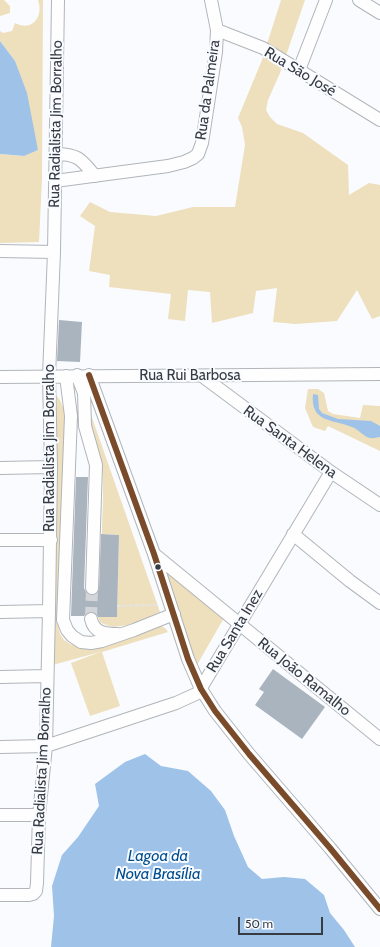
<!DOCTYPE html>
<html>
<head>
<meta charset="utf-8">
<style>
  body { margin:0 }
  #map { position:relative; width:380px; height:947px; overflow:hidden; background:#f9fbfe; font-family:Cabin,sans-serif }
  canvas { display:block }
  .scale { position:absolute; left:238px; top:917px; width:85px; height:18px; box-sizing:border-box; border:2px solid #373c43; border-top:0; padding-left:5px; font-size:12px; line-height:14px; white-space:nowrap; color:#373c43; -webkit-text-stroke:3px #f8fbff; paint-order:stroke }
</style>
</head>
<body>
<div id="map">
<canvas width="380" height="947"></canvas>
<div class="scale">50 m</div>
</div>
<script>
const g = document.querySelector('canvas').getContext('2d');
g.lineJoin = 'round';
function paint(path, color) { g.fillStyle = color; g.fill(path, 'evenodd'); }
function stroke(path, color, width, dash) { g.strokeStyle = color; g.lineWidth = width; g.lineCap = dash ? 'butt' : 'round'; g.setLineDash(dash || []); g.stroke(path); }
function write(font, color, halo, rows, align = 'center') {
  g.font = font + ' Cabin,sans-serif'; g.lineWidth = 4; g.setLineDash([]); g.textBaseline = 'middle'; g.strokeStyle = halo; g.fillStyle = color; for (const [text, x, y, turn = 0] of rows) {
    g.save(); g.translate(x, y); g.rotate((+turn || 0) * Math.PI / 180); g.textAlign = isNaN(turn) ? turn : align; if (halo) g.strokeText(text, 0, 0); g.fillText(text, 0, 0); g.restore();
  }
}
paint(new Path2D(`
  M0 0H4L10 6V13L0 16Z
  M38 0H43L42 178 39 242 0 243V154L23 156 38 150 15 61 0 41V31L3 33 12 31 15 23C32 32 44 17 38 0Z
  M281 0H305L280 73 268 100 266 110 270 117 277 124 303 133 348 165 349 195 369 183 380 185V316L372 319 357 290 337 321 295 324 273 322 277 288 256 291 253 313 212 323 210 292 188 290 185 321 168 319 171 294 109 287 110 275 89 271 95 226 80 216 90 202 110 212 156 216 193 207H235L245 145 242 127 238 118 262 60Z
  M50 388 60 400 64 410V473L57 622 60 634 64 640 70 644 84 648 159 625 165 628 168 632 102 652 120 706 90 716 71 663 100 652 49 666Z
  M308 389H318L324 393 328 411 333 414 360 418 363 405 380 406V451L328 426 325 431 313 427 305 408Z
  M89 409 160 612C143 619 118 634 100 622L98 617H117L119 535 102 534C102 511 105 486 101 463 98 445 89 427 89 409Z
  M167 573 224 618 197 665 165 576Z`), '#eedfbd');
paint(new Path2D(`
  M0 41 15 61 27 93 38 150 24 156 0 154Z
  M313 394 318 395 319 409 322 413 338 419 371 421 380 426V437C377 437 373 439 370 438 364 437 358 429 352 427 333 419 310 423 313 394Z
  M145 754 161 766 188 771 211 791 225 810 234 836 248 867 262 879 284 877 305 879 324 895 330 913 344 930 355 947H51L54 916 52 886 62 855 78 837 99 806 95 784 125 762Z`), '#9fc2e9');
paint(new Path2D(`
  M59 320 82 322 80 362 57 361Z
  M76 477H88L84 588 86 592 88 595H92L96 594 99 589 101 534 119 535 117 617H98L96 613 92 612H88L84 616H71Z
  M273 669 325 707 302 739 255 705 264 692 259 689Z`), '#aab4bf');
stroke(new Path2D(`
  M91 619 92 588`), '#d2d5d9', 12, [12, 6]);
const minor = new Path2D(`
  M359 0 380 13
  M217 30 263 48 380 120
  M299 70 326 0
  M55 154C78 154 81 159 95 176
  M55 181 168 166 184 162 193 158 198 154 202 143 216 52 217 30 211 0
  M0 251 54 252
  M77 375 84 393 85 426 96 465 92 588
  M89 375 154 554 188 659 201 689 215 711 249 754 330 848 380 909
  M66 376 71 416 63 620 67 630 72 636 81 642 91 643 102 641 134 630 174 614
  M202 376 331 472 380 505
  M0 377C127 375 253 376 380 374
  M0 468 51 467
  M293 534 350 581 380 603
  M0 540H51
  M154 554 380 739
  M0 612 49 611
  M91 619C94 633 105 634 118 634
  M0 677 47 676
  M0 747 46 746 176 703 198 693 331 472
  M0 815H39
  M0 895H29L33 894 36 891 37 883 39 815 46 746 49 611 51 467 49 376 54 252 58 0`);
stroke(minor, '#b1b5b9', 14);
stroke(new Path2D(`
  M117 606 158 605`), '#e3e4e5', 2, [4, 2]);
stroke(minor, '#fefeff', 12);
stroke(new Path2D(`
  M89 375 154 554 188 659 201 689 215 711 249 754 330 848 380 909`), '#7a4b2a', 6);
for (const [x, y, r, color] of [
  [158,567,3.5,"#373c43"]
]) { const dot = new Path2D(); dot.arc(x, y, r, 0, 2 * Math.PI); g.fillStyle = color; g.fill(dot); stroke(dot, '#f8fbff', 1.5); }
write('15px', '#373c43', '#f8fbff', [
  ["Rua São José",300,72,31],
  ["Rua da Palmeira",208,90,-82],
  ["Rua Radialista Jim Borralho",56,124,-89],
  ["Rua Rui Barbosa",190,376],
  ["Rua Santa Helena",290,442,36],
  ["Rua Radialista Jim Borralho",50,448,-90],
  ["Rua Santa Inez",235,631,-59],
  ["Rua João Ramalho",304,677,39],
  ["Rua Radialista Jim Borralho",42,771,-87]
]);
write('italic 16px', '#004c8d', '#f8fbff', [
  ["Lagoa da",158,856],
  ["Nova Brasília",158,874]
]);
</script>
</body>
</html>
